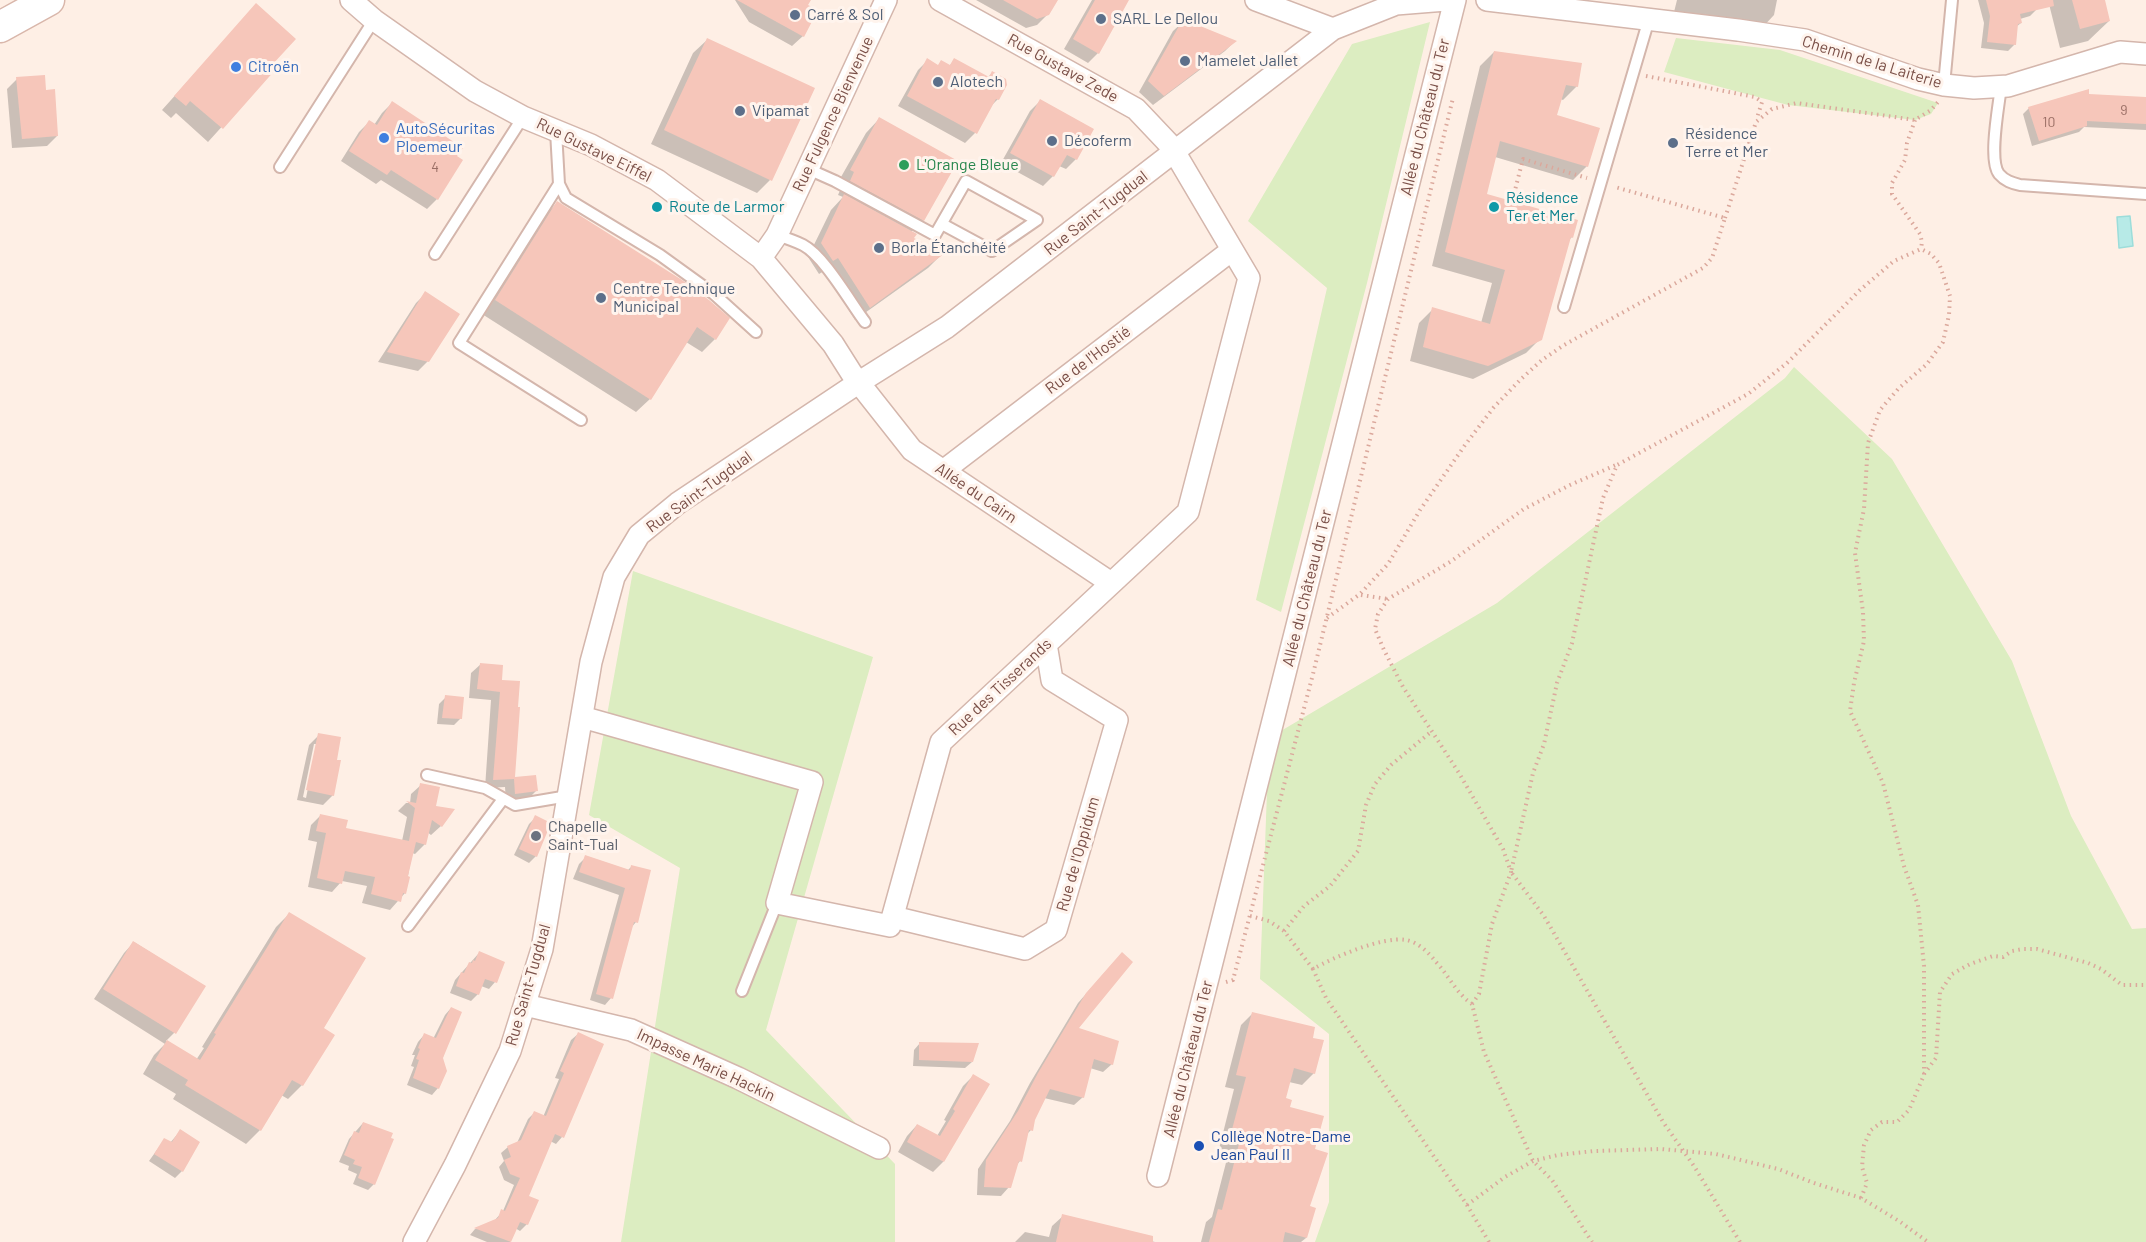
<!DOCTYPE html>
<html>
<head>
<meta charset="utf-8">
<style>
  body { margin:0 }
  canvas { display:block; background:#feefe5 }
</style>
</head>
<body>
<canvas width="2146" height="1242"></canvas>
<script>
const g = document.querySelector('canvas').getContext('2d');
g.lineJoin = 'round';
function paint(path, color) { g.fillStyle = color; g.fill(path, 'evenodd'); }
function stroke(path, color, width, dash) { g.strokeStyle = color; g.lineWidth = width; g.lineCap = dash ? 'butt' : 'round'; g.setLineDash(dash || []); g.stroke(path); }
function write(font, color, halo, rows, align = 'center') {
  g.font = font + ' Barlow,sans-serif'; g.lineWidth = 6; g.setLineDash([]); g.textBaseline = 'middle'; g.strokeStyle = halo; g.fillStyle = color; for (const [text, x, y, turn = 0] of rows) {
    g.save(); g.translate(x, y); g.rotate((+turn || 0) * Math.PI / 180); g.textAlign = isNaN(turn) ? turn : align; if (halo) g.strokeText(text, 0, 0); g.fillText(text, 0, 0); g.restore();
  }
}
paint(new Path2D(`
  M1430 22 1367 283 1281 612 1256 600 1327 288 1248 221 1352 44Z
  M1676 38 1780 50 1938 103 1931 114 1915 120 1788 105 1664 72Z
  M1794 367 1892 459 2012 661 2071 816 2132 929 2146 928V1242H1315L1329 1202V1034L1260 979 1269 738 1497 603 1785 378Z
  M633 571 873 657 766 1030 895 1164V1242H621L680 868 589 815Z`), '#dcedc1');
const water = new Path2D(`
  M2130 216 2133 246 2119 248 2117 217Z`);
paint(water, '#b7eae7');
stroke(water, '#9cddda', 1.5);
paint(new Path2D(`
  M735 0H809L806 5 803 36 792 46 749 22Z
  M976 0H1051L1048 14 1037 25 1026 28Z
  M1092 0H1127L1098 53 1088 63 1064 49Z
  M1677 0H1777L1774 15 1761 29 1674 12Z
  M1978 0H2034L2036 10 2030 16 2020 19 2021 23 2016 27 2015 44 2008 51 1981 48 1984 23Z
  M2048 0H2104L2109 21 2088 41 2060 48Z
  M256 5 270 66 274 69 208 142 176 113 171 118 162 110Z
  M1184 21 1234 42 1225 51 1153 105 1139 92 1173 31Z
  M707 40 770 180 757 193 651 144 693 53Z
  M1494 52 1577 86 1563 100 1560 99 1555 116 1587 166 1573 180 1495 157 1486 195 1572 237 1569 240 1540 339 1526 353 1473 379 1410 361 1419 323 1433 309 1481 323 1492 283 1432 266 1480 66Z
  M928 60 937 66H949L955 60 987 78 992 73 998 99 989 108 975 133 965 143 898 106 918 70Z
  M17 79 45 92 57 136 47 146 12 148 7 89Z
  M2087 95 2146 99V130L2084 127 2079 132 2032 146 2023 114 2029 108Z
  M1040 101 1092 130 1076 159 1066 169 1059 166 1053 176 1043 186 1001 163 1030 111Z
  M392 103 461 161 437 199 427 209 381 180 376 184 341 161 359 132 369 122 374 125 382 113Z
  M879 119 923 220 911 232 912 239 941 255 928 268 855 320 824 271 819 274 808 257 831 210 843 197 838 195 842 186 837 184 866 133Z
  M558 202 715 339 702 352 686 342 650 399 636 412 482 314 544 216Z
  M426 293 428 361 418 371 378 362 416 303Z
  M481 664 500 682 516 708H519L514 779 535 777 536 791 527 800 506 802 505 787 485 788 491 700 469 698 471 673Z
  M446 697 461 718 454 725 437 724 439 704Z
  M319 735 333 795 323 805 297 800 309 745ZM314 744H317L306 798 303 797Z
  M421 785 434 807 441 826 431 835 427 832 425 844 415 854 412 853 405 893 390 910 362 903 367 886 342 881 332 892 308 887 317 842 308 840 311 825 320 816 345 829 402 841 407 817 398 811 406 803H410L411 794Z
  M536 817V856L529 863 514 855 529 824Z
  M586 857 627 871 631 867 636 922 631 928 611 998 605 1005 590 1000 619 895 573 879 579 864Z
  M289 914 322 1029 332 1036 302 1085 288 1099 281 1095 260 1130 246 1144 173 1099 176 1094 143 1074 154 1055 165 1044 94 999 124 953 134 942 204 986 174 1033 166 1041 196 1060 204 1048 202 1047 276 927Z
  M479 953 495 982 489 989 481 986 478 994 471 1001 450 993 455 980Z
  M1114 962 1076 1029 1112 1064 1103 1072 1090 1068 1083 1097 1074 1105 1044 1098 1034 1119 1031 1130 1026 1135 1020 1161 1016 1166 1009 1187 1001 1196 977 1195 978 1169 1010 1121 1030 1083 1078 1003Z
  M451 1008 438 1088 432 1095 407 1085 414 1067 411 1066 415 1055H412L418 1042 424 1035 433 1039 445 1015Z
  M1253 1013 1311 1039 1314 1073 1302 1085 1289 1082 1284 1099 1313 1150 1306 1238 1301 1242H1201L1206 1222 1212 1217 1229 1151 1219 1149 1234 1089 1225 1087 1241 1025Z
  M578 1034 562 1137 556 1144 550 1141 527 1197V1224L520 1231 515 1228 510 1242H487L470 1235 475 1229 494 1221 503 1211 514 1185 504 1180 499 1167 504 1161 501 1153 508 1147 517 1143 528 1119 534 1113 543 1117 559 1079 555 1078 571 1040Z
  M920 1043 972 1062 965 1068 913 1066 914 1050Z
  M973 1076 943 1162 933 1172 898 1152 907 1136 917 1125 937 1136 946 1121 944 1120 963 1086Z
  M363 1123 374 1184 368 1190 353 1184 357 1174 348 1170 349 1166 339 1162 349 1139Z
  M180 1131 182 1171 175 1178 149 1161 164 1140 170 1143Z
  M1063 1216 1124 1234 1155 1242H1015L1025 1232 1049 1237 1052 1226Z`), '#0003');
paint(new Path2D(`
  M737 0H811L808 5 818 10 804 37Z
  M1003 0H1058L1049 15 1037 19Z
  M1095 0H1129L1099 54 1073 39Z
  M1986 0H2053L2054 6 2020 14 2022 23 2018 24 2016 45 1987 42 1990 16Z
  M2072 0H2105L2110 21 2080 29Z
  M256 3 296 39 272 65 276 69 223 129 190 101 186 106 174 96Z
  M1183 19 1237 41 1164 96 1148 81Z
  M707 38 815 88 772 181 664 130Z
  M1494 51 1582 63 1578 87 1566 85 1557 115 1600 128 1588 167 1500 141 1487 194 1578 220 1573 238 1571 237 1542 340 1488 366 1423 347 1432 307 1490 324 1505 270 1445 252Z
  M927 58 938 65 941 60 950 65 954 58 989 77 992 71 1006 79 1007 85 999 100 996 99 977 134 907 96Z
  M45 75 46 90 55 89 58 136 22 139 16 77Z
  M2089 89V94L2146 97V124L2087 121V126L2039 141 2028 107Z
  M1040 99 1094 129 1077 160 1067 155 1054 177 1010 153Z
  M392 101 463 148 457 156 463 160 438 200 391 170 387 175 349 151 369 120 377 125Z
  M879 117 958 161 924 221 850 181 854 172 850 170Z
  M844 194 917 234 914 238 944 254 870 308 838 258 833 261 821 243Z
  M557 201 682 280 709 300 730 318 716 340 697 327 651 400 495 300Z
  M425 291 460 314 429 362 387 352Z
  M480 663 503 665 502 680 520 681 518 707H520L515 777 536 775 538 791 515 794 514 779 493 780 500 692 477 689Z
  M445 695 464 697 462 719 442 718Z
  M318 733 341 737 337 760H341L334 796 306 790Z
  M420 783 440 787 436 806 455 809 442 827 432 820 426 845 416 842 408 876 410 877 406 894 403 893 401 902 371 894 375 877 345 871 342 884 317 878 326 833 316 831 320 814 348 820 346 828 409 841 415 808 406 801 416 803Z
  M535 815 551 823 537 857 519 849Z
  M585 855 630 870 631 865 651 870 638 923 634 922 613 999 596 994 625 888 579 872Z
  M289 912 366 958 324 1028 335 1035 303 1086 292 1080 261 1131 185 1085 188 1080 155 1060 167 1040 200 1060 216 1034 214 1033Z
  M133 941 206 986 176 1034 103 989Z
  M479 951 505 962 497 983 485 979 479 995 456 986 461 972 464 973 469 962 472 963 473 960 475 961Z
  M1122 952 1133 962 1079 1028 1119 1041 1113 1065 1094 1059 1084 1098 1050 1089 1035 1120 1033 1131 1029 1130 1022 1162 1019 1161 1011 1188 984 1187 986 1160 1018 1111 1038 1073 1086 993Z
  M451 1007 462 1012 443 1058 447 1071 439 1089 413 1078 419 1060 416 1059 420 1049 418 1048 424 1033 436 1038Z
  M1252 1012 1315 1027 1313 1038 1324 1040 1315 1074 1294 1068 1286 1098 1292 1100 1290 1107 1324 1116 1315 1149 1328 1153 1310 1206 1316 1208 1307 1238 1285 1232 1283 1242H1209L1218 1209 1222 1210 1240 1140 1230 1137 1246 1077 1236 1075Z
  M578 1032 604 1044 564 1138 555 1134 529 1196 539 1200 528 1225 520 1222 511 1242 474 1228 498 1218 501 1209 505 1211 520 1178 510 1174 504 1160 511 1157 507 1146 521 1140 534 1111 546 1116 564 1073 560 1071Z
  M919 1042 979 1043 973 1062 919 1060Z
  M973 1074 990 1084 944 1162 907 1142 917 1124 940 1136 955 1111 953 1109Z
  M363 1122 393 1133 391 1138 394 1139 375 1185 358 1178 362 1167 353 1164 355 1160 344 1155 354 1131 359 1133Z
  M180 1129 200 1142 183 1172 154 1154 164 1138 172 1142Z
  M1062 1214 1153 1236V1242H1056Z`), '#f6c6ba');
const lane = new Path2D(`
  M1944 85 1952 0
  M2001 86C1999 105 1988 160 1999 174 2005 181 2012 183 2020 185L2146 194
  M556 131 559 184 566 198 660 255 714 294 756 332
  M280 167 374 20
  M808 169 835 181 935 235 966 181 1037 220 992 251 942 224
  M559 184 459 343 581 420
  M777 235C786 238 795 241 803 245 824 256 850 302 865 322
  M435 254 523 117
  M1564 307 1649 19
  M427 775 485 788 515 805 568 796
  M408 926 503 799
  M742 991 777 903`);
const street = new Path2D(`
  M351 0 374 20 475 91 523 117 591 145 657 180 761 258 833 344 852 374 912 450 1111 583
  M1256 0 1333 29
  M1487 0 1738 30 1805 40 1918 79 1944 85 1974 88 2008 86 2120 52 2146 54
  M761 258 777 235 886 0
  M943 471 1232 250
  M582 717 812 782 777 903 890 926 941 742 1188 512 1249 278 1171 146 1136 109 940 0
  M893 917 1025 949 1056 930 1117 720 1052 680 1046 644
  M525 1005 631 1030 738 1078 879 1148
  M1158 1176 1455 0
  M414 1242 455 1165 510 1051 542 949 591 662 614 577 639 535 678 503 858 383 947 327 1333 29 1396 4 1446 0`);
const secondary = new Path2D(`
  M0 27 49 0`);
stroke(lane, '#d4b6ac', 14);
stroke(street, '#d4b6ac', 24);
stroke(secondary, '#d9b7ab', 33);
stroke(new Path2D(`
  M1646 76 1755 97 1762 102 1757 118
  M1915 120 1907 143 1905 160 1892 183V194L1920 234 1922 242 1921 249
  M1514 194 1523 159 1587 178
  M1725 218 1756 122 1772 109 1797 103 1915 120 1931 110 1938 102
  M1361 595 1388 599
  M1327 618 1360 594 1388 564 1420 510 1465 445 1494 407 1521 379 1542 360 1564 345 1703 268 1712 258 1725 218 1615 187
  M1250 916 1269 921 1284 931 1313 969
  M1284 931 1304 906 1330 886 1358 851 1366 805 1375 784 1391 765 1432 731
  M1226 982 1233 980 1313 674 1453 98
  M1472 1004 1479 994 1492 924 1511 872 1503 849 1459 773 1403 687 1384 650 1375 629 1378 614 1388 599 1450 562 1524 509 1570 485 1616 465
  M1924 1074 1936 1058 1940 992 1952 974 1970 964 1993 956 2003 957 2012 951 2023 949H2037L2088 963 2101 969 2122 985H2146
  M1467 1205 1505 1177 1533 1161 1558 1155 1594 1151 1661 1149 1716 1154 1778 1169 1814 1183 1861 1198
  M1489 1242 1467 1205 1326 998 1313 969C1334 957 1383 936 1406 940 1418 942 1429 953 1436 962 1450 977 1455 992 1472 1004L1484 1052 1533 1161 1552 1180 1592 1242
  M1740 1242 1694 1166 1663 1122 1544 916 1511 872 1533 773 1544 744 1557 683 1572 643 1603 498 1617 465 1748 394 1787 363 1860 290 1894 261 1921 249 1931 254 1939 263 1950 296 1949 315 1943 342 1927 364 1899 388 1880 410 1868 443 1864 509 1855 553 1863 612 1864 641 1854 683 1850 711 1883 783 1904 866 1918 905 1924 966V1075L1909 1110 1897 1122H1882L1871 1130 1864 1145 1862 1167 1867 1183 1861 1198 1899 1221 1928 1242`), '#dba89c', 4, [1.5, 4.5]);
stroke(lane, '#fff', 10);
stroke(street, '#fff', 21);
stroke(secondary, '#fff', 30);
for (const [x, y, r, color] of [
  [795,15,6,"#5c6f8a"],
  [1101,19,6,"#5c6f8a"],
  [1185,61,6,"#5c6f8a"],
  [236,67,6,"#3f7fe0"],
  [938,82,6,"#5c6f8a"],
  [740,111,6,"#5c6f8a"],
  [384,138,6,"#3f7fe0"],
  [1052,141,6,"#5c6f8a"],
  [1673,143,6,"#5c6f8a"],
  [904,165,6,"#2e9e5b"],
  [657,207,6,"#0f9aa8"],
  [1494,207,6,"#0f9aa8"],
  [879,248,6,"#5c6f8a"],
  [601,298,6,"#5c6f8a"],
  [536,836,6,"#6b7280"],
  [1199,1146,6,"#1a4fb4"]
]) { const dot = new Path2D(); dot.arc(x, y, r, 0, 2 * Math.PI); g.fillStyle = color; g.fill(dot); stroke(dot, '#fff4ed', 2); }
write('14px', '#996d64', null, [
  ["9",2124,110],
  ["10",2049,122],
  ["4",435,167]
]);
write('16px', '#4e5e75', '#fff4ed', [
  ["Carré & Sol",807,15],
  ["SARL Le Dellou",1113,19],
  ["Mamelet Jallet",1197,61],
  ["Alotech",950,82],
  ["Vipamat",752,111],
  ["Résidence",1685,134],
  ["Terre et Mer",1685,152],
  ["Décoferm",1064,141],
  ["Borla Étanchéité",891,248],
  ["Centre Technique",613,289],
  ["Municipal",613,307]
], 'left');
write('16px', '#7a4f47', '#fff4ed', [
  ["Chemin de la Laiterie",1872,62,17],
  ["Rue Gustave Zede",1063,68,29],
  ["Rue Fulgence Bienvenue",833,114,-65],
  ["Allée du Château du Ter",1425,117,-76],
  ["Rue Gustave Eiffel",594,150,26],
  ["Rue Saint-Tugdual",1096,213,-38],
  ["Rue de l'Hostié",1088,360,-37],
  ["Rue Saint-Tugdual",699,492,-36],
  ["Allée du Cairn",976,493,34],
  ["Allée du Château du Ter",1307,588,-76],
  ["Rue des Tisserands",1000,687,-43],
  ["Rue de l'Oppidum",1078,854,-74],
  ["Rue Saint-Tugdual",528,985,-74],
  ["Allée du Château du Ter",1188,1059,-76],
  ["Impasse Marie Hackin",706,1065,25]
]);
write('16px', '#366cbe', '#fff4ed', [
  ["Citroën",248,67],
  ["AutoSécuritas",396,129],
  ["Ploemeur",396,147]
], 'left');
write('16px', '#27864d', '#fff4ed', [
  ["L'Orange Bleue",916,165]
], 'left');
write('16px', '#0d838f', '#fff4ed', [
  ["Résidence",1506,198],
  ["Ter et Mer",1506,216],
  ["Route de Larmor",669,207]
], 'left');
write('16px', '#5b616d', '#fff4ed', [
  ["Chapelle",548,827],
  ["Saint-Tual",548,845]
], 'left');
write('16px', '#164399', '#fff4ed', [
  ["Collège Notre-Dame",1211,1137],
  ["Jean Paul II",1211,1155]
], 'left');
</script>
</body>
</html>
